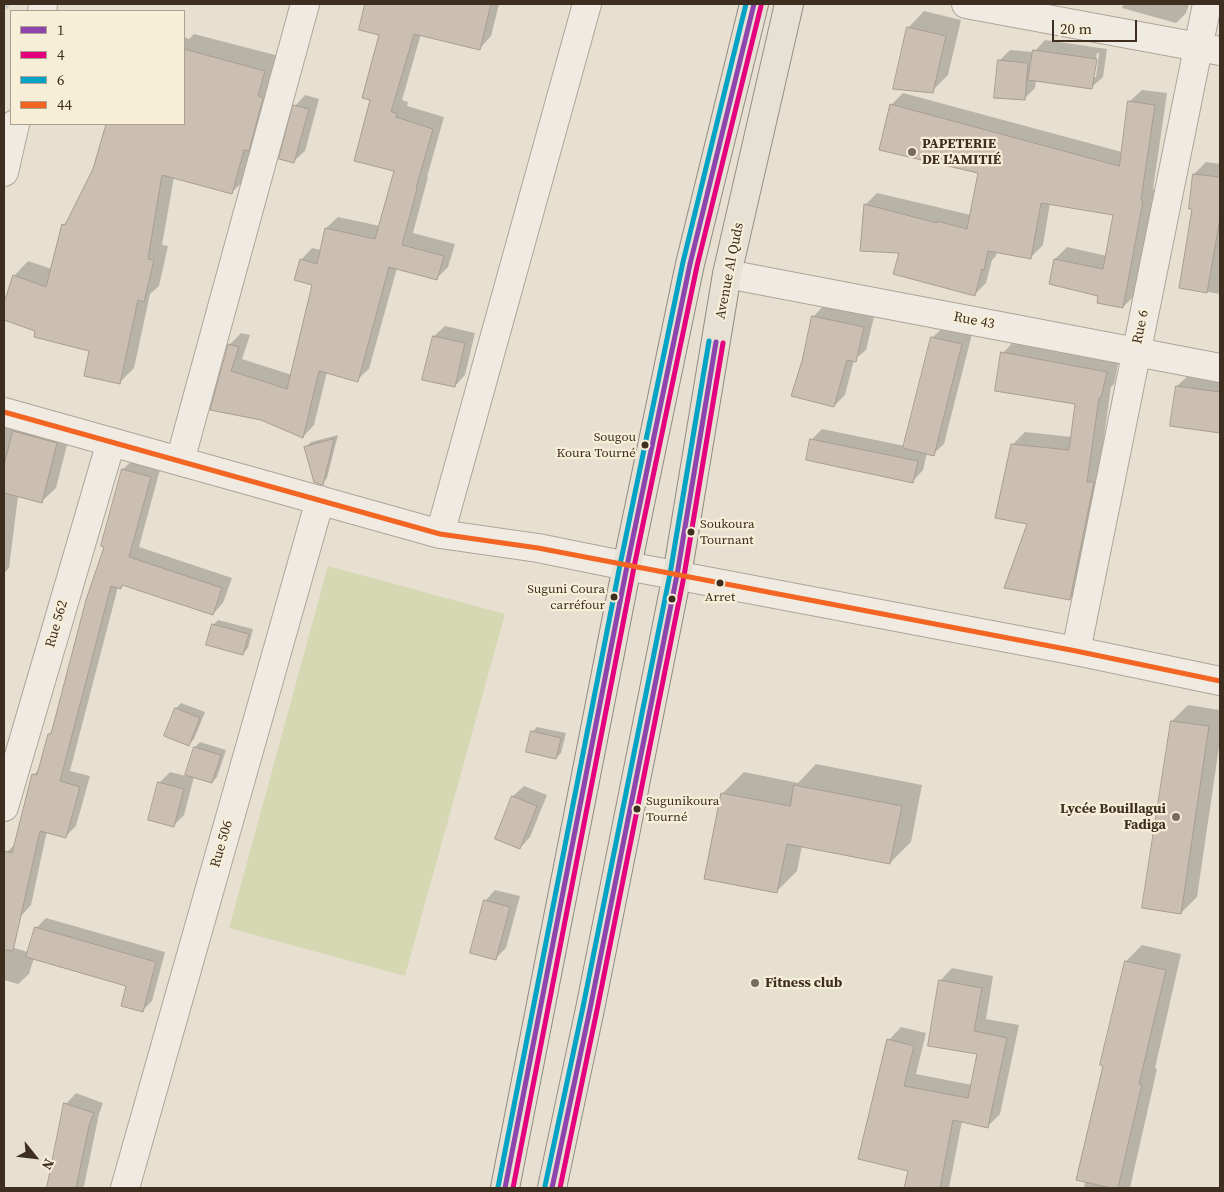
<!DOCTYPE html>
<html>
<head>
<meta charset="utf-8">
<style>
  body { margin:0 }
  #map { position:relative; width:1224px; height:1192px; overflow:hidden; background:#e7e0d1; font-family:"Source Serif 4",serif }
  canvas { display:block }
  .frame { position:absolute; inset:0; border:5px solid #3d2e20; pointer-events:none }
  .legend { position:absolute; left:10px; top:10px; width:175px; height:115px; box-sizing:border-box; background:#f7eed8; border:1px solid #ada18e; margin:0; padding:6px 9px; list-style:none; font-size:15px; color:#3d2e20 }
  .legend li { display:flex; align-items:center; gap:10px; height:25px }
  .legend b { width:25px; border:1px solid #ada18e }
  .north { position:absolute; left:10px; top:1132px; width:50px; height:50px; -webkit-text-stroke:4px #f7eed8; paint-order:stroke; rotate:119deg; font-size:14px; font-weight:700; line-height:20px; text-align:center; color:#3d2e20 }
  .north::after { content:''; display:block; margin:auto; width:18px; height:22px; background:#3d2e20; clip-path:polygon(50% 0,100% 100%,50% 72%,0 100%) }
  .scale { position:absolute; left:1052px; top:20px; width:85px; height:22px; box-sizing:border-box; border:2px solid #3d2e20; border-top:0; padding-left:6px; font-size:15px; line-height:18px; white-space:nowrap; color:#3d2e20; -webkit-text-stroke:4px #f7eed8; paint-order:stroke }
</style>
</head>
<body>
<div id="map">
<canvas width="1224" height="1192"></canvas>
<div class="frame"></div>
<ul class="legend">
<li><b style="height:6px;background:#8e44ad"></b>1</li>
<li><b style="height:6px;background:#e5007d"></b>4</li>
<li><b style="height:6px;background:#03a3c5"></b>6</li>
<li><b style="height:6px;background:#f26522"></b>44</li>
</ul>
<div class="north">N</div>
<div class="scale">20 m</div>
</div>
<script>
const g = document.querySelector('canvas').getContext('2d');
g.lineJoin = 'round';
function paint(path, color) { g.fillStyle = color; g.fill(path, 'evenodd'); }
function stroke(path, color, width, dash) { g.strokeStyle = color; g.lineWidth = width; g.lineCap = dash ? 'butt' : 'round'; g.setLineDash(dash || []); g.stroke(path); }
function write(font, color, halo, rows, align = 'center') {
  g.font = font + ' "Source Serif 4",serif'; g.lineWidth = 4.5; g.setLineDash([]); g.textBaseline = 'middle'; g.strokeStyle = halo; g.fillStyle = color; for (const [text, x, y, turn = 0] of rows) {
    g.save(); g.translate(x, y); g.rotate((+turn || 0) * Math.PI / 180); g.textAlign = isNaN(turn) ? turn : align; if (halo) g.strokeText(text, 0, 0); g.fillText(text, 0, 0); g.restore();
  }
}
paint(new Path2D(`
  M328 566 505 614 405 976 229 928Z`), '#d6d7b3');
paint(new Path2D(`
  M366 4H499L491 36 480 48 421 34 402 100 408 102 407 106 444 117 427 177H428L413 233 455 244 448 267 436 279 397 268 369 369 357 380 327 372 314 425 303 437 261 419 212 409 229 345 241 333 250 335 242 359 292 375 313 284 301 260 312 248 321 250 326 228 338 217 380 226 395 171 371 100 381 34 360 30Z
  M1124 4H1189L1186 13 1176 23 1122 8Z
  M924 11 961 20 948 75 932 91 908 28Z
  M194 34 279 56 247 178 232 192 174 177 162 245 168 246 159 286 150 294 134 368 120 382 91 350 4 319V307L14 276 28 261 52 269 63 225 70 218 94 170 108 124H184V37L189 39Z
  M1045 40 1107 49 1103 77 1092 87 1036 80 1035 88 1024 99 999 61 1010 50 1034 52ZM1097 53H1099L1096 77H1093Z
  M1142 90 1167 93 1153 189H1155L1135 295 1123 307 1100 295 1055 259 1067 247 1107 256 1115 214 1050 203 1043 245 1031 257 997 252 996 256 992 260 986 283 974 295 901 252 865 205 877 193 971 215 980 172 891 105 903 93 1122 152 1129 102Z
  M305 95 319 99 305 151 294 161 295 106Z
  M1206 162 1220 164V294L1180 287 1194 208V174Z
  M824 305 874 317 866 350 854 360 845 395 834 406 793 395 814 316Z
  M445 326 475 333 465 375 455 386 434 336Z
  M943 327 972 334 944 444 933 454 927 453 923 470 913 481 811 440 822 429 905 446 932 338Z
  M1015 340 1119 359 1114 384 1111 387 1083 586 1070 599 1028 523 1012 445 1025 432 1072 437 1076 403 1003 353Z
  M1192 372 1220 376V432L1171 425 1177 386Z
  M4 410 71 429 56 488 41 502 18 496 9 568 4 573Z
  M338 435 327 478 322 483 306 447 311 442Z
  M134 459 161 466 139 547 232 578 223 603 213 614 124 584 120 588 118 587 70 771 90 776 76 826 66 836 47 831 31 905 21 916 4 912V866L7 852 16 843 34 775 40 768 50 734 53 730 106 546 123 469Z
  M218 620 253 629 248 648 243 653 213 625Z
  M181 703 205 712 194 739 189 744 166 735 176 708Z
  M1188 705 1220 710V740L1197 897 1181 913 1172 721Z
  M537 727 566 733 561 753 556 758 532 732Z
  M200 742 226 750 217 777 212 782 194 777 184 815 174 825 159 783 170 772 186 776 195 747Z
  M816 764 922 785 911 842 890 863 802 846 797 871 776 892 722 794 744 772 798 783Z
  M524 786 547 795 530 837 520 848 496 839 513 796Z
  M495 890 520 896 506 948 495 959 485 901Z
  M46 918 165 952 152 1001 142 1011 128 986 34 958 29 974 18 984 4 980V945L28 952 36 928Z
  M1142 945 1181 954 1155 1068 1157 1069 1130 1188H1084L1104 1065 1101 1064 1126 961Z
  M952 968 993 976 986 1019 1019 1025 1000 1114 988 1126 962 1121 949 1188H906L909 1170 889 1040 901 1027 926 1033 916 1074 972 1085 978 1053 940 981Z
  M76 1093 103 1103 99 1114 84 1186 81 1188H48L66 1104Z`), '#0003');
stroke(new Path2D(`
  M4 5 5 4`), '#bcccc2', 9);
const building = new Path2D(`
  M365 4H491L480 50 414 34 391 112 397 113 396 117 433 129 416 188 417 189 402 245 444 256 437 280 389 267 358 382 319 371 303 438 261 420 210 410 228 344 239 347 231 371 287 389 312 285 294 280 300 259 317 264 325 228 375 239 394 171 354 161 370 100 362 98 379 35 359 30Z
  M907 27 946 36 933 93 893 89Z
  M184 49 265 71 258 96 263 98 249 151 244 150 232 194 162 175 148 259 154 260 144 302 138 300 120 384 84 376 89 351 34 337 35 331 4 320V303L13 275 46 287 62 224 65 225 93 169 106 124H184Z
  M1033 50 1097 59 1092 89 1028 80Z
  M998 60 1028 63 1025 100 994 98Z
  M1128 101 1155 105 1141 200 1143 201 1123 308 1097 303 1098 296 1049 284 1054 259 1103 269 1113 215 1041 203 1031 259 988 251 984 270 982 269 975 296 893 274 899 253 860 251 864 204 937 223V221L967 229 978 173 879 150 890 104 1119 166Z
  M293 105 309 109 294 163 279 159Z
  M1193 174 1220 177V218L1207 293 1179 288 1192 209H1189Z
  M812 316 864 327 856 362 847 360 834 407 791 396 802 361Z
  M433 336 465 343 455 387 422 380Z
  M931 337 962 344 934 456 903 448Z
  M1001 352 1107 372 1101 398H1099L1087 482H1094L1070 600 1004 588 1027 524 995 518 1011 444 1069 450 1075 404 995 391Z
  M1176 386 1220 392V433L1170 426Z
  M13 431 57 443 42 503 4 493V466Z
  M334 439 323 485 314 482 304 447Z
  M810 439 918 461 913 483 806 460Z
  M122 469 151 477 129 557 222 588 213 615 122 585 121 589 111 586 60 781 80 787 66 838 40 831 13 951 4 950V851L12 853 32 774 37 775 48 734H51L86 600 104 547 101 546Z
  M212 624 249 634 243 655 206 645Z
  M175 708 200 718 189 746 164 736Z
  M1171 721 1209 726 1181 914 1142 908Z
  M531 731 561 738 556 759 526 752Z
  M194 747 221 755 212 783 185 775Z
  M158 782 184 789 174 827 148 820Z
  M794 785 902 806 890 864 787 844 777 893 704 879 721 793 790 806Z
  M512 796 537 806 520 849 495 839Z
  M484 900 510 907 496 960 470 953Z
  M35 927 156 962 143 1012 121 1006 126 986 26 957Z
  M1125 961 1166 970 1139 1084H1142L1118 1188H1111L1076 1180 1103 1066 1100 1065Z
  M939 980 982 988 974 1031 1007 1038 988 1128 953 1120 940 1188H904L908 1171 858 1159 887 1039 914 1046 904 1086 968 1098 977 1054 928 1046Z
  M64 1103 94 1113 89 1126 76 1188H47Z`);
paint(building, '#cbbfb2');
stroke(building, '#a89c90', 1);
const minor = new Path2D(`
  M966 4 1220 51
  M42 11 43 4
  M4 172 15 124
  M727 274 1220 368
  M4 412 440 534 538 548 627 566
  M180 461 305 4
  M440 534 587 4
  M1076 651 1207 4
  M4 807 111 442
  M125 1188 320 500`);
const tertiary = new Path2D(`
  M627 566 1076 651 1220 681`);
const primary = new Path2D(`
  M505 1188 627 566 690 264 754 4
  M552 1188 590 1009 677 575 727 274 789 4`);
stroke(minor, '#ada599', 30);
stroke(tertiary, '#ada599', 30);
stroke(primary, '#928b80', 30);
stroke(minor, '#efebe3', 28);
stroke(tertiary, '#efebe3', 28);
stroke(primary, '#e6e1d4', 28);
stroke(new Path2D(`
  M505 1188 627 566 690 264 754 4
  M552 1188 590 1009 677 575 716 342`), '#8e44ad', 5);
stroke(new Path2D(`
  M513 1188 634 567 697 266 761 6
  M560 1188 597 1010 684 576 723 343`), '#e5007d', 5);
stroke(new Path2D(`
  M545 1186 583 1007 670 574 709 341
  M498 1187 620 565 683 262 746 4`), '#03a3c5', 5);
stroke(new Path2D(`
  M4 412 440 534 538 548 1076 651 1220 681`), '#f26522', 5);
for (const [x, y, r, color] of [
  [912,152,5,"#786c5e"],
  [645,445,4.5,"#3d2e20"],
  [691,532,4.5,"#3d2e20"],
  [720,583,4.5,"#3d2e20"],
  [614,597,4.5,"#3d2e20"],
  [672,599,4.5,"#3d2e20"],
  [637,809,4.5,"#3d2e20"],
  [1176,817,5,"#786c5e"],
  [755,983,5,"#786c5e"]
]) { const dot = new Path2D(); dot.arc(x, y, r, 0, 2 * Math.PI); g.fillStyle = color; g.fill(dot); stroke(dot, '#f7eed8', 2); }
write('13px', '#3d2e20', '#f7eed8', [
  ["Sougou",636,438],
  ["Koura Tourné",636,454],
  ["Soukoura",700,525,"left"],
  ["Tournant",700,541,"left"],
  ["Suguni Coura",605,590],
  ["carréfour",605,606],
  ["Arret",720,598,"center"],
  ["Sugunikoura",646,802,"left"],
  ["Tourné",646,818,"left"]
], 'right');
write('bold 14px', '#3d2e20', '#f7eed8', [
  ["PAPETERIE",922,144],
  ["DE L'AMITIÉ",922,160],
  ["Lycée Bouillagui",1166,809,"right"],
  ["Fadiga",1166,825,"right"],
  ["Fitness club",765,983]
], 'left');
write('14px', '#3d2e20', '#f7eed8', [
  ["Avenue Al Quds",730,271,-79],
  ["Rue 43",974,321,11],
  ["Rue 6",1141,327,-78],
  ["Rue 562",57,624,-74],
  ["Rue 506",222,844,-74]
]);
</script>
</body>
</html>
